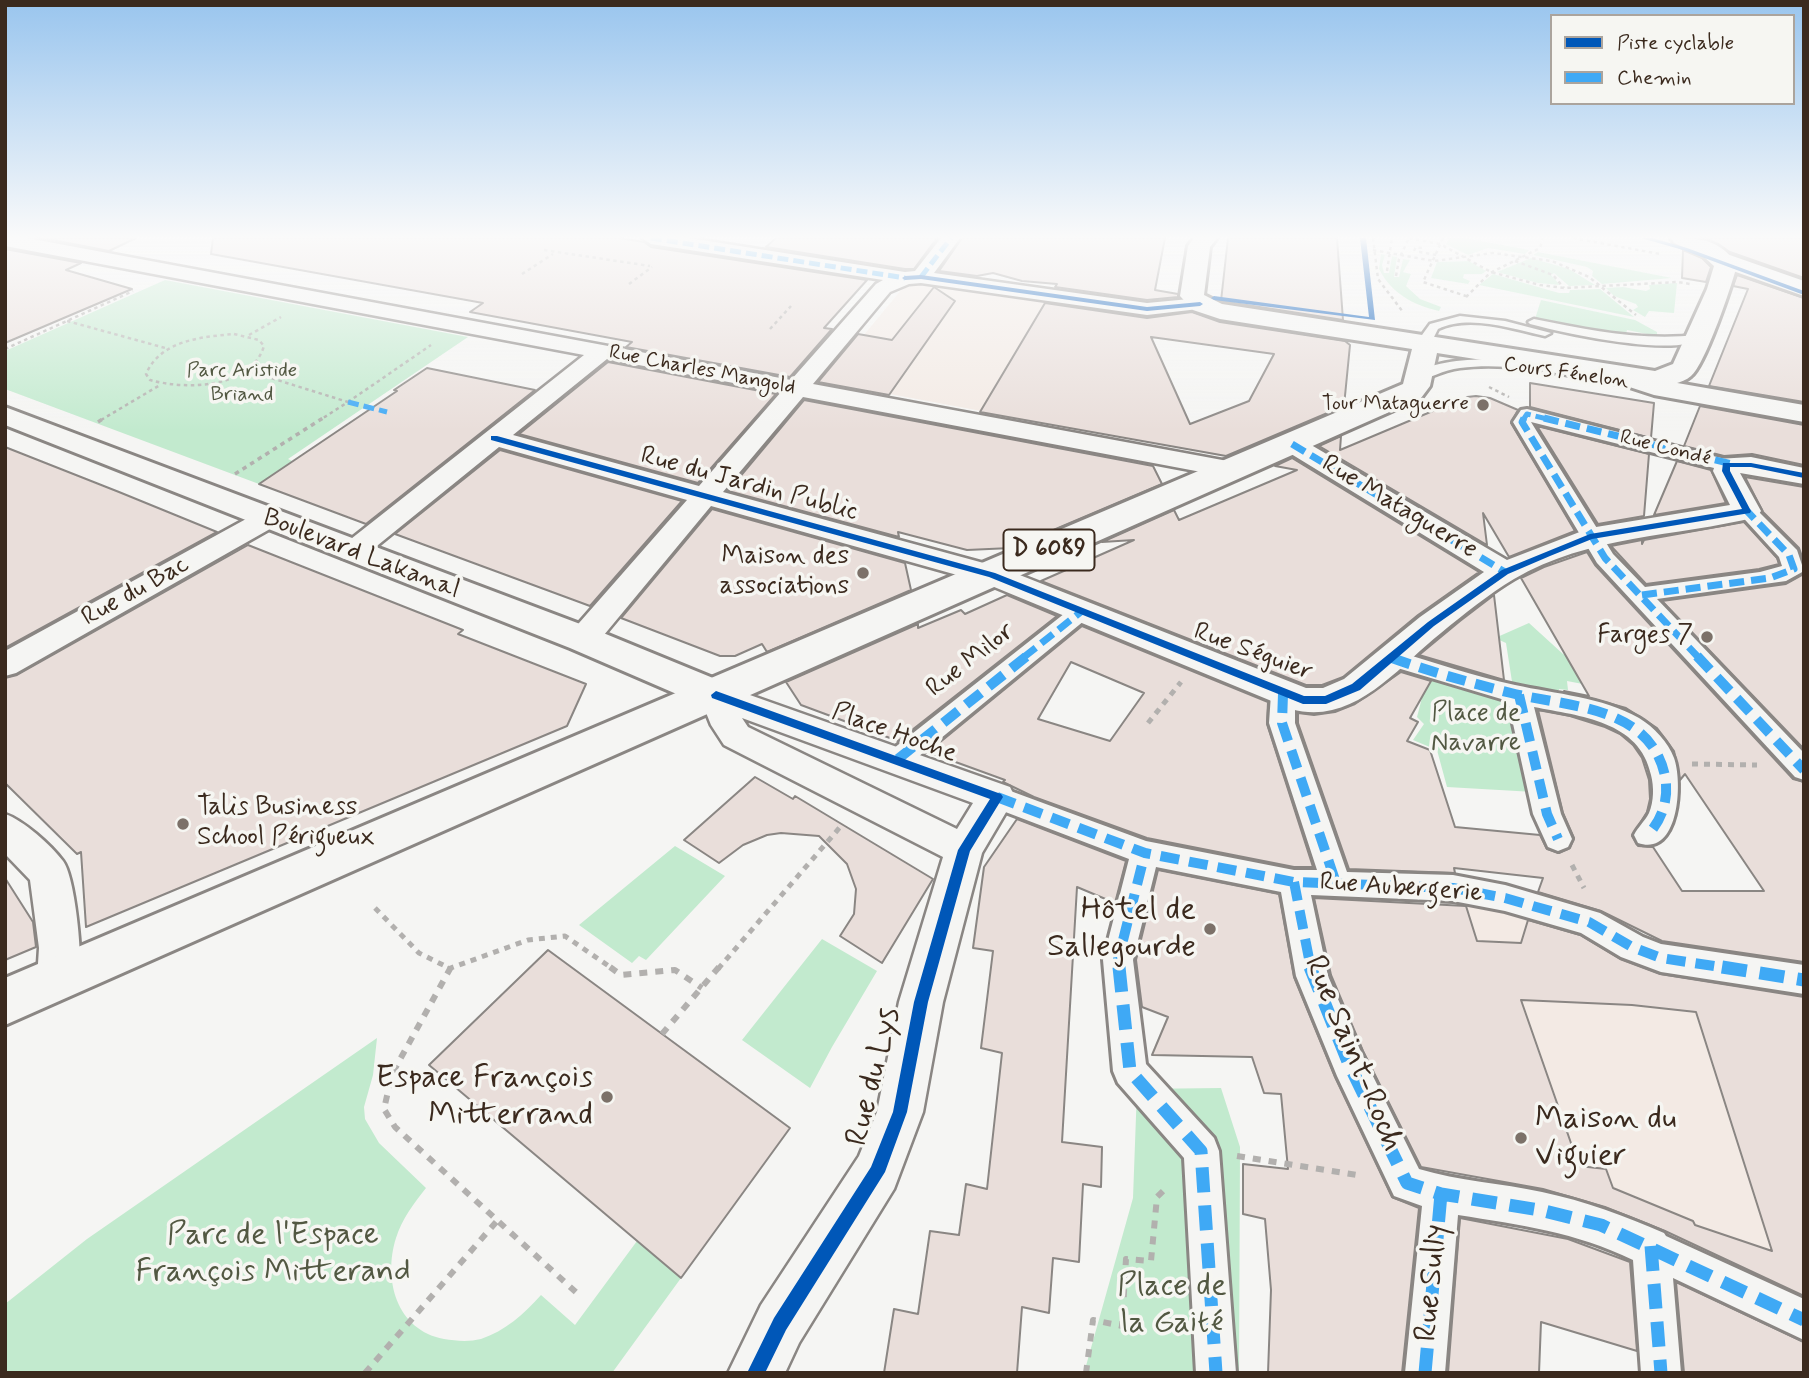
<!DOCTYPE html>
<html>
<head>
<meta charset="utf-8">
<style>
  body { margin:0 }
  #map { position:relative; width:1809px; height:1378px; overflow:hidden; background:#f5f5f3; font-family:Mynerve,sans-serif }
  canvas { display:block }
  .frame { position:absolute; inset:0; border:7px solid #3b2a1e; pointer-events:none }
  .legend { position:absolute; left:1550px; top:14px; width:245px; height:91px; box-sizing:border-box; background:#f6f6f2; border:2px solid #aba49d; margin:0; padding:9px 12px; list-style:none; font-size:21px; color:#3b2a1e }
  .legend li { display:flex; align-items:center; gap:14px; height:35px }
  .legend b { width:35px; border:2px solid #aba49d }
</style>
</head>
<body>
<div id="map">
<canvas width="1809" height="1378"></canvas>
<div class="frame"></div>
<ul class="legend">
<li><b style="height:9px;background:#0057b8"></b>Piste cyclable</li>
<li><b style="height:9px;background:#3fa9f5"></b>Chemin</li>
</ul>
</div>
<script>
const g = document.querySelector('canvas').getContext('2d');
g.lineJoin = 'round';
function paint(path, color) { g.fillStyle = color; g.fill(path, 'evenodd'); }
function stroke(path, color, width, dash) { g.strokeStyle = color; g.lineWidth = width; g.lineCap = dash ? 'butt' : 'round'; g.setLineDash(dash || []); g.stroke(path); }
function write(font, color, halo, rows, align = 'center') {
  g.font = font + ' Mynerve,sans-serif'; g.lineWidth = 7; g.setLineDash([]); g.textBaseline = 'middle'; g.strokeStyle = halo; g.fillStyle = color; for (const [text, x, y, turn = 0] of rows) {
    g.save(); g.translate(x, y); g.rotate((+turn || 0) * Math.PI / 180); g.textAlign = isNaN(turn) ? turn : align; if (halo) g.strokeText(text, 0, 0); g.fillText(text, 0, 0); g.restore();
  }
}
paint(new Path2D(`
  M924 284 1117 312 1030 420 825 382 901 290 910 286Z
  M1465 902 1587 928 1614 948 1619 958 1733 975 1804 1193V1310L1491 1193 1464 1108 1485 965Z`), '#f3eae4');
paint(new Path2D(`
  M1449 238H1465L1529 250 1525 254 1488 248 1468 255 1446 244Z
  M1538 252 1672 278 1602 284 1592 276 1593 271 1587 267 1533 255Z
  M1381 254 1385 255 1382 265 1384 273H1389L1392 256 1397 257 1394 277H1399L1403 259 1410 260 1403 272 1411 274 1406 286 1420 299 1441 307 1439 311C1413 305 1391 293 1379 269Z
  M1531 258 1569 269 1595 285 1569 286 1554 273 1551 275 1560 285 1538 283 1497 272Z
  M1469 261 1486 271 1482 274H1464L1463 278 1470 281 1468 284 1431 278 1437 262Z
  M1493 274 1559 293H1569L1570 290 1600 289 1634 317 1479 285Z
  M165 280 468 337 288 459 292 461 259 484 5 389V351Z
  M1677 283 1674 313 1649 311 1645 317 1633 310 1638 307 1636 304 1614 296 1606 288 1623 287 1646 291 1650 289 1649 285Z
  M1541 300 1635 320 1657 332V336L1627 330 1625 338 1535 319Z
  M1529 623 1563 654 1584 663 1588 685 1567 681 1568 690 1559 689 1557 699 1513 688 1506 643 1495 638Z
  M1436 674 1513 693 1534 792 1447 787 1437 750 1413 740 1424 724 1417 717 1424 690Z
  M675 846 725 876 646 960 639 956 632 963 579 925Z
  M822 939 877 971 832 1047 810 1088 742 1040Z
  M377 1038 373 1075 364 1107 365 1119 379 1143 426 1188C414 1203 402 1219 396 1238 383 1279 396 1330 444 1339 456 1341 469 1342 481 1339 505 1331 524 1314 541 1295L575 1325 637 1241 681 1278 612 1373H5V1304L87 1239Z
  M1221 1088 1240 1147 1239 1373H1084L1133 1198 1137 1089Z`), '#c2eace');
const building = new Path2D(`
  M43 238H136L109 251Z
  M213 238H619L644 242 651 247 867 280 824 328 832 329 790 377 626 347 632 342 470 312 483 303 211 254Z
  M776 238H937L914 269H905L766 247Z
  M962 238H1165L1155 290 1178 294V297L1147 300 1055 287 1057 284 1022 281 993 273 977 276 939 271Z
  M1228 238H1337L1343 320 1221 301Z
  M1706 238H1804V278L1730 252Z
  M5 249 81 263 66 270 132 289 5 343Z
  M1683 250 1702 258 1711 267 1706 282 1682 278Z
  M1737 275 1804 298V402L1709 386 1748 289 1733 286Z
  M934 287 955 301 889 395 818 382 858 334 892 340Z
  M1045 303 1147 318 1192 312 1220 322 1345 341 1350 345 1344 406 1226 456 980 412ZM1151 337 1274 354 1249 401 1190 424Z
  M608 362 776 394 698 483 519 434Z
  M427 368 535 390 366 524 259 484 397 391 394 390Z
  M1530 383 1654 403 1651 438 1530 407Z
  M1476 396 1490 398 1518 410 1511 423 1575 531 1509 557 1483 513 1487 545 1319 446 1341 436 1340 450 1447 405 1456 408 1467 397Z
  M804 400 1153 466 1162 484 1011 548 967 550 898 532 899 537 728 491Z
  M1700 406 1804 425V465L1752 454 1724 456 1684 446Z
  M1537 426 1649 454 1644 516 1598 524Z
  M5 447 119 492 217 532 5 648Z
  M500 450 682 501 590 606 395 534Z
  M1292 458 1479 572 1418 615 1343 677 1322 685H1306L1041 581 1134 540 1102 542 1174 510 1179 520 1297 470 1275 466Z
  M1677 461 1711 470 1726 503 1654 515Z
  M1745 477 1804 487V562L1799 548 1763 512Z
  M712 509 905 563 911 590 767 652 762 644 735 656H720L621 618Z
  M1744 522 1777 558 1779 564 1759 569 1646 584 1611 546 1642 540V544L1644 540Z
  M248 545 463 630 458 634 586 684 567 726 86 927 81 852 77 854 5 783V678L17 675Z
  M1587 552 1595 565 1793 779 1804 782V962L1662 941 1601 911 1538 892 1543 878 1454 868 1455 873 1349 869 1298 723V713L1314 715 1335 712 1355 704 1401 672 1431 681 1410 718 1418 722 1407 741 1430 750 1455 827 1540 835 1547 849 1559 853 1570 848 1574 838 1563 813 1538 710 1570 716 1605 727 1620 734 1633 745 1642 758 1649 780 1650 799 1647 812 1632 836 1638 846 1653 847 1682 891H1764L1685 774 1680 780 1674 751 1657 728 1626 708 1564 691 1589 696 1521 578 1544 567Z
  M1804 574V749L1662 601 1786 584Z
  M1007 595 1057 616 898 741 801 705 786 682 918 624V628L961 610 965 614Z
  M1494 595 1504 680 1419 655 1460 621Z
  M1082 626 1268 702 1267 724 1313 867H1294L1147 838 1034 797 1003 782 1005 780 928 752ZM1071 662 1144 693 1110 741 1038 719Z
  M755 777 793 799 795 796 933 879 882 963 840 936 854 914 856 889 847 864 819 836 781 833 767 835 743 845 719 863 684 840Z
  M1017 819 1126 861 1115 903 1077 887 1062 1142 1102 1147 1101 1187 1083 1184 1079 1262 1053 1258 1049 1313 1022 1307 1017 1373H884L894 1309 918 1314 930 1231 959 1235 966 1184 987 1189 1002 1053 981 1048 993 951 973 948 984 867Z
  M1158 870 1279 894 1294 977 1335 1077 1392 1197 1419 1208 1402 1373H1268L1271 1290 1265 1219 1243 1214V1164L1288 1169 1281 1094 1264 1093 1252 1057 1152 1055 1168 1017 1142 1007 1136 960Z
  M5 878 33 922 36 947 5 960Z
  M1314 898 1466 906 1477 941 1521 943 1528 920 1580 935 1620 959 1660 974 1804 997V1296L1665 1231 1605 1207 1543 1189 1421 1167 1363 1051 1331 975ZM1521 1000 1632 1005 1696 1012 1772 1251 1695 1225 1693 1221 1613 1188 1606 1169 1579 1166Z
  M548 950 790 1128 681 1278 429 1065Z
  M1460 1218 1568 1239 1630 1262 1637 1351 1541 1322 1539 1373H1448Z
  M1676 1282 1804 1342V1373H1684Z`);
paint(building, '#e9deda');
stroke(building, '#8a8683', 2);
const service = new Path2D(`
  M1460 316 1505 321 1551 333 1545 336C1512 329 1470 314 1438 329L1430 345H1422V335L1430 324Z
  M1534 319C1589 330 1641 341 1697 335L1703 338C1675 358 1564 333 1530 324L1528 322Z
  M1488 359 1547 365 1626 378 1632 382 1626 386C1572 377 1515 361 1460 368 1443 370 1430 378 1414 383L1408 379C1428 361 1462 360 1488 359Z`);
const pedestrian = new Path2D(`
  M1527 409 1733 461 1736 465 1733 469 1726 471 1531 422 1613 554 1645 587 1760 572 1782 566 1779 557 1737 511 1740 507H1754L1797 550 1804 571 1786 581 1657 599 1804 753V780L1795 777 1597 563 1513 422 1521 410Z
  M1082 603 1090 606 1093 611 1090 616 907 766 898 769 889 766 885 759 889 752 1074 606Z
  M1392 650C1433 662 1474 676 1515 685 1556 694 1602 697 1639 718 1654 727 1668 742 1674 758 1683 783 1679 857 1638 843L1634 835C1638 827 1645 821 1649 813 1654 801 1654 787 1651 775 1640 721 1580 716 1534 707L1561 814 1572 839 1568 847 1558 851 1548 847 1533 814 1508 701 1384 664 1380 658 1384 652Z
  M1283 685 1292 688 1295 694V723L1347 872 1453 875 1505 885 1600 913 1643 937 1661 944 1804 965V994L1661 972 1621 957 1581 933 1505 911 1453 901 1311 895 1328 976 1361 1052 1419 1169C1459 1181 1501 1183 1542 1192 1585 1201 1625 1216 1664 1233L1666 1236 1804 1299V1340L1673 1278 1681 1373H1641L1633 1260C1575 1232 1521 1225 1458 1215L1445 1373H1405L1422 1206 1394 1196 1337 1076 1296 976 1281 892 1156 867 1133 960 1146 1064 1214 1138 1219 1151 1236 1373H1196L1184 1158 1118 1083 1113 1071 1103 960 1129 859 987 805 983 797 987 789 997 786 1146 841 1294 870H1317L1269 723 1271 694 1274 688Z`);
const minor = new Path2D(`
  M5 238H27L791 380 876 284 883 280 651 244 642 238H689L905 272 915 271 941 238H960L934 273 1147 303 1200 298 1207 300 1210 304 1207 308 1147 315 921 283 909 284 890 292 813 384 1233 462 1242 464 1246 470 1242 476 1233 478 803 397 723 492 1002 568 1306 688H1323L1344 679 1420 617 1484 572 1283 449 1279 444 1283 439 1292 436 1301 439 1507 560 1590 528 1730 505 1713 471 1717 459 1751 457 1804 468V484L1740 473 1761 511 1757 517C1675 537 1589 535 1514 579 1489 594 1464 614 1441 633 1398 667 1353 727 1291 709L982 582 711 506 594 647 583 650 572 647 567 639 572 631 687 500 499 447 362 558 352 561 342 558 338 552 342 546 584 355 5 246ZM607 359 781 392 699 486 513 435Z
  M267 511 277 513 281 519 277 525 16 673 5 676V651L257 513Z
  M716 683 1010 787 1015 797 982 853 943 1002 923 1112 894 1189 799 1343 785 1373H728L761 1305 859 1156 877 1112 899 1002 943 857 724 745 711 725 699 695 704 686ZM742 718 973 803 957 829 748 727Z
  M5 814C23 820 51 845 63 861 75 877 83 958 79 978 78 983 75 988 73 993L58 999 43 993 37 979 39 948 30 880 5 854Z`);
const secondary = new Path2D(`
  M1724 253 1804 281V296L1716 265 1713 260 1716 255Z
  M1614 365 1660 380 1804 405V422L1654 395 1605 379 1601 373 1605 367Z
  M5 407 596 630 730 685 735 695 730 705 716 709 702 705 570 648 5 425Z`);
const primary = new Path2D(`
  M1194 238H1217L1210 247 1204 295 1222 304 1655 371 1673 364 1707 289 1714 266 1703 256 1674 243 1671 238C1700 238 1720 239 1737 265 1732 285 1705 365 1691 376 1682 384 1667 385 1655 387L1437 353 1430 386 1421 398 5 1025V978L1403 384 1412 349 1220 319 1193 310 1180 296 1188 246Z`);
stroke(service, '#8a8683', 5);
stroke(pedestrian, '#8a8683', 6);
stroke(minor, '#8a8683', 5);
stroke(secondary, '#8a8683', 6);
stroke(primary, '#8a8683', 6);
stroke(new Path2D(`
  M1373 238 1378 279 1403 312
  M1409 238 1440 244 1491 272 1540 285 1564 288 1678 282 1690 284
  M1443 238 1423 282 1466 296
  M1573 238 1660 254
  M544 250 650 266
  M1373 250 1434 261 1493 253 1552 261 1589 277 1636 315
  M1414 251 1416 247 1422 248 1420 252 1436 255
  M1515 261 1553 275 1564 288
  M1387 271 1392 238
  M522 274 553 254
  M1396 276 1399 259 1409 238
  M629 284 652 267
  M1466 297 1490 273 1540 248 1543 238
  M67 321 169 349
  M770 329 791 306
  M234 334 259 340 264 346C251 389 186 390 150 380L146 374C161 340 201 337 234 334Z
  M249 335 281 317
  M5 349 133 291
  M245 370 348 402 320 420
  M1489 387 1509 397
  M348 402 431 345
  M101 420 160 385`), '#b2b0ae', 2.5, [3.5, 3.5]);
stroke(new Path2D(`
  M98 422 104 418
  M235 474 323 418`), '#b2b0ae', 3.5, [4.5, 4.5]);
stroke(new Path2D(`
  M1148 723 1181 682
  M1692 764 1757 765
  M1572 865 1584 888
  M375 908 419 953 449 968
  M448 969 528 940 565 936 613 969
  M718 969 841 826`), '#b2b0ae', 5, [6, 6]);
stroke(new Path2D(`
  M451 967 392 1074 384 1109 395 1127 579 1295
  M610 967 621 975 675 970 702 988
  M662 1034 719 967
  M1237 1156 1363 1176
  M365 1373 497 1221
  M1086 1373 1093 1320 1122 1326 1126 1259 1151 1261 1157 1197 1167 1187`), '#b2b0ae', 6, [8, 8]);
paint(service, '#f5f5f3');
paint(pedestrian, '#f5f5f3');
paint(minor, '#f5f5f3');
paint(secondary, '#f5f5f3');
paint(primary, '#f5f5f3');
stroke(new Path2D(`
  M651 238 905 278
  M921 277 951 238
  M348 402 387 412
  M1523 420 1527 414 1551 420`), '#3fa9f5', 5, [11, 5]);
stroke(new Path2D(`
  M1524 418 1522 422 1605 558 1698 657
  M1544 418 1732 464
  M1292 444 1505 572
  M1642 595 1770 578 1794 569 1789 555 1747 511
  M1024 657 1082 611`), '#3fa9f5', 7, [15, 7]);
stroke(new Path2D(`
  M1697 656 1804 770
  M1392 658C1431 672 1471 683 1511 693 1567 707 1650 705 1665 776 1669 798 1663 818 1648 835
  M1283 694 1282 723 1336 883
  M1519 695 1547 814 1558 839
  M898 759 1027 656
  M997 797 1145 853 1294 882 1453 888 1505 898 1589 922 1632 947 1661 958 1734 969
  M1294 882 1311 969
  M1119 969 1118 960 1145 853`), '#3fa9f5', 10, [19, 10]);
stroke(new Path2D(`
  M1119 967 1130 1071 1201 1151 1216 1373
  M1310 967 1349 1064 1407 1183 1441 1194 1540 1210 1601 1225 1804 1320
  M1722 967 1804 980
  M1651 1246 1661 1373
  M1425 1373 1441 1194`), '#3fa9f5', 13, [25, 13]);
paint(new Path2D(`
  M1360 238H1366L1375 320 1214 300 1211 298 1214 296 1369 317Z
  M1641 238H1652L1687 248 1804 291V295L1683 250Z
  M921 275 1147 307 1200 302 1203 304 1200 306 1147 311 921 279 905 280 902 278 905 276Z
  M491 436H497L995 573 1304 696H1325L1352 684 1428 622 1502 570 1590 534 1742 509 1722 471 1723 463H1751L1804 473V478L1751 467H1730V471L1751 511 1750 513 1592 539 1550 556 1508 574 1434 626 1360 690 1326 704H1303L989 577 491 440Z
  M716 691 1001 794 1003 797 970 851 928 1002 907 1112 885 1172 786 1330 765 1373H747L774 1318 871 1167 893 1112 914 1002 958 850 990 799 712 698 711 695Z`), '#0057b8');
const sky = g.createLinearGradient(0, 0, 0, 431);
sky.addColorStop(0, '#99c5ee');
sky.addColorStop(0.55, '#fafafa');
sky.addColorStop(1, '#fafafa00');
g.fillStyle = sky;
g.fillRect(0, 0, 1809, 431);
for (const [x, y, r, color] of [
  [1483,405,7,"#7c7169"],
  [863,573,7,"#7c7169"],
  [1707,637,7,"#7c7169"],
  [183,824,7,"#7c7169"],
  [1210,929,7,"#7c7169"],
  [607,1097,7,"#7c7169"],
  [1521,1138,7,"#7c7169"]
]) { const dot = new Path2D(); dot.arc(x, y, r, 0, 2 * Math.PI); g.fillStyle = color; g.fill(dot); stroke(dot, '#f6f6f2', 2.5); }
write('21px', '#3b2a1e', '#f6f6f2', [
  ["Rue Charles Mangold",702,371,11],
  ["Cours Fénelon",1566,374,8],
  ["Rue Condé",1665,449,14]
]);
write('21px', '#525842', '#f6f6f2', [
  ["Parc Aristide",242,372],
  ["Briand",242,396]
]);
write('21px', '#3b2a1e', '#f6f6f2', [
  ["Tour Mataguerre",1469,405]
], 'right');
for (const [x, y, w] of [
  [1049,550,91]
]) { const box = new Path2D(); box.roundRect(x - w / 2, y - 20.5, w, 41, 5); g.fillStyle = '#f6f6f2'; g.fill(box); stroke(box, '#3b2a1e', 2); }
write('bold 24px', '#3b2a1e', null, [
  ["D 6089",1049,550]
]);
write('26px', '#3b2a1e', '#f6f6f2', [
  ["Rue du Jardin Public",749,485,15],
  ["Rue Mataguerre",1399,508,31],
  ["Boulevard Lakanal",361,555,21],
  ["Rue du Bac",136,592,-29],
  ["Rue Séguier",1253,653,20],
  ["Rue Milor",971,661,-38],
  ["Place Hoche",894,734,20],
  ["Rue Aubergerie",1401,889,4]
]);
write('26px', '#3b2a1e', '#f6f6f2', [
  ["Maison des",849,558],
  ["associations",849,588],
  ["Farges 7",1693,637],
  ["Talis Business",197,809,"left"],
  ["School Périgueux",197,839,"left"]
], 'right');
write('26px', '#525842', '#f6f6f2', [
  ["Place de",1476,715],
  ["Navarre",1476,745]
]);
write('32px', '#3b2a1e', '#f6f6f2', [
  ["Hôtel de",1196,911],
  ["Sallegourde",1196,948],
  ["Espace François",593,1079],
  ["Mitterrand",593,1116],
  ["Maison du",1535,1120,"left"],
  ["Viguier",1535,1157,"left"]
], 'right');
write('32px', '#3b2a1e', '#f6f6f2', [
  ["Rue Saint-Roch",1352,1054,67],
  ["Rue du Lys",875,1077,-76],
  ["Rue Sully",1433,1283,-85]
]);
write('32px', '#525842', '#f6f6f2', [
  ["Parc de l'Espace",273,1236],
  ["François Mitterand",273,1273],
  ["Place de",1172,1287],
  ["la Gaité",1172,1324]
]);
</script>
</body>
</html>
